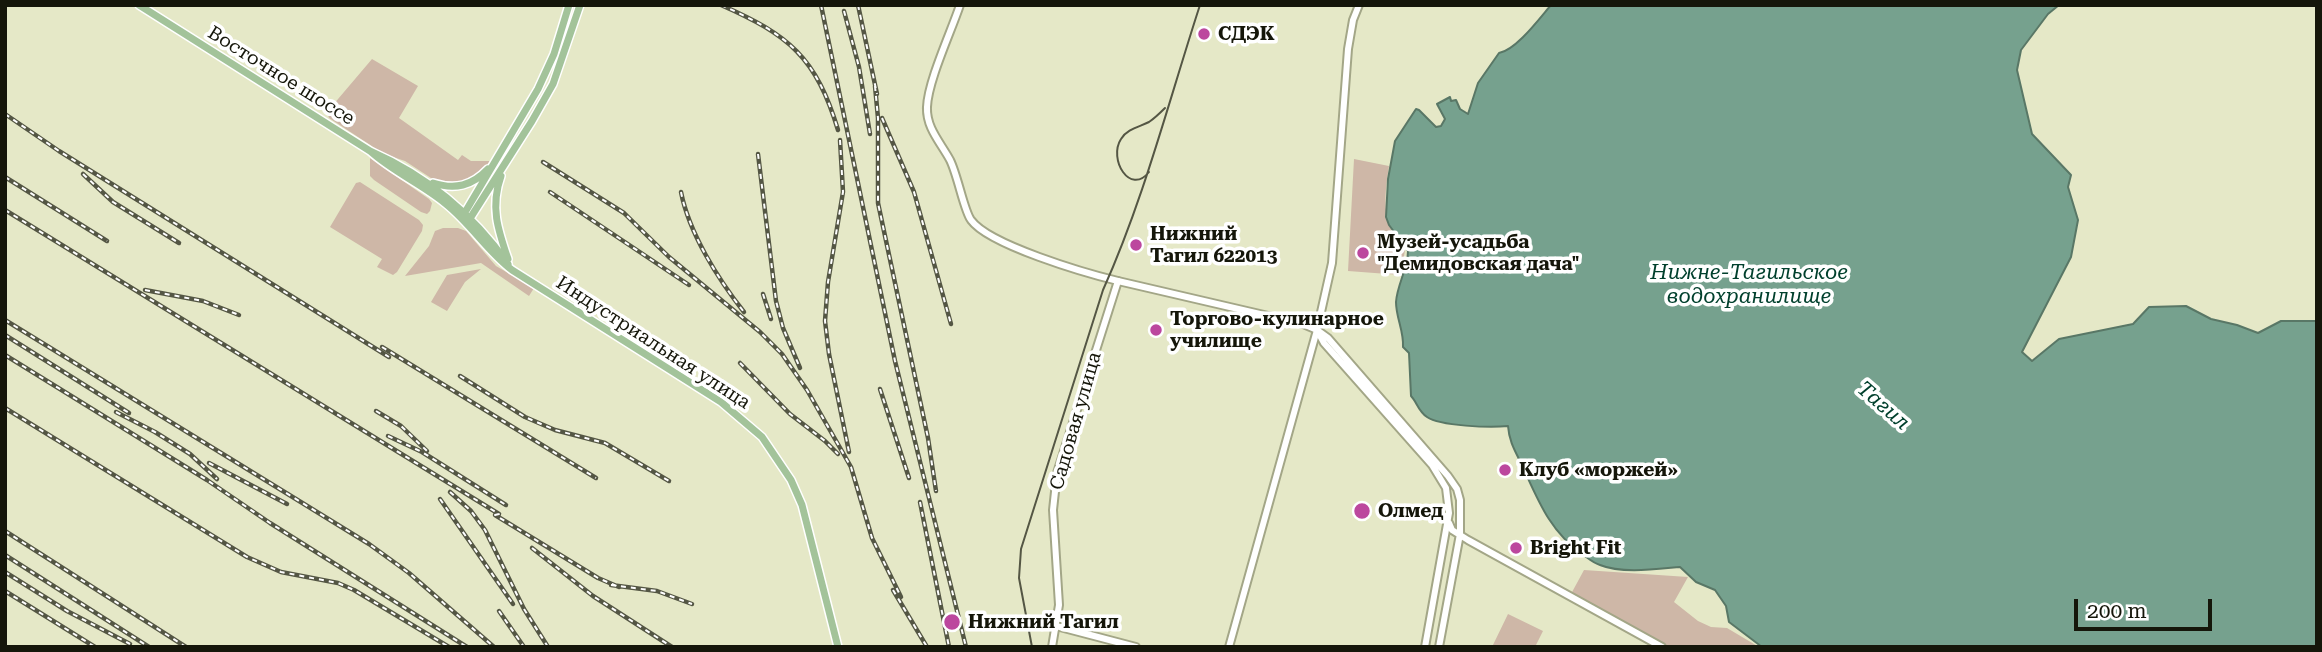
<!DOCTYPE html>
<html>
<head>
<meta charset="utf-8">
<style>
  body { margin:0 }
  #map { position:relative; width:2322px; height:652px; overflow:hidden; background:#e5e8c7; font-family:"Roboto Serif",serif }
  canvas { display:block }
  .frame { position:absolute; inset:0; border:7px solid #15160a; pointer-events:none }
  .scale { position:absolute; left:2074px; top:599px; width:138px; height:32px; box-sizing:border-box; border:4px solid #15160a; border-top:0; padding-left:9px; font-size:21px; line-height:24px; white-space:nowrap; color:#15160a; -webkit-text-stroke:5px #fff; paint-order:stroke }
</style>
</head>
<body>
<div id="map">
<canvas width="2322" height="652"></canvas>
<div class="frame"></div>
<div class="scale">200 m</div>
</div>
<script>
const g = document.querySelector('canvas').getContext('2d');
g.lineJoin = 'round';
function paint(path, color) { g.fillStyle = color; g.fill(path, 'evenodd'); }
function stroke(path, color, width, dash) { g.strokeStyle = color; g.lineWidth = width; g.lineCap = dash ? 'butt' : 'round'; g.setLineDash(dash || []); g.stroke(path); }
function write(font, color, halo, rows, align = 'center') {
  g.font = font + ' "Roboto Serif",serif'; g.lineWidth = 7; g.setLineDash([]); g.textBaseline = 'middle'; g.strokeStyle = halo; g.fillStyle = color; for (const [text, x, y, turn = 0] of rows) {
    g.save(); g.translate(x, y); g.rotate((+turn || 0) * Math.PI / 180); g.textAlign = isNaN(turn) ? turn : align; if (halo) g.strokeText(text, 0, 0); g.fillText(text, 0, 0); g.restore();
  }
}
paint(new Path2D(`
  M372 59 418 86 399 118 458 160 462 155 471 161H490L478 175 462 182 443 183 434 180 405 161 384 154 329 118 327 112Z
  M370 158 429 199 432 203 430 211 427 214 421 212 374 180 370 176Z
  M1354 159 1389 166C1384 198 1381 225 1405 250L1401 275 1348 271Z
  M360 182 419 220 423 225 422 231 397 272 393 275 377 267 382 259 330 227 356 183Z
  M443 228H458L466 231 496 266 534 288 529 296 481 263 405 276 429 246 435 231Z
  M481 269 465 282 447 311 431 302 447 275Z
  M1584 570 1688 577 1674 602 1698 621 1711 627 1727 628 1759 647H1667L1571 594Z
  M1508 614 1543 631 1535 647H1492Z`), '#ceb7a7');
const water = new Path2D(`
  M1551 5H2059L2048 14 2021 50 2017 70 2032 134 2071 175 2068 187 2078 220 2071 257 2022 352 2032 361 2059 339 2133 324 2149 307 2186 306 2211 319 2237 325 2258 333 2281 321H2317V647H1762L1729 622 1726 606 1715 590 1696 582 1680 567C1657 569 1622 574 1600 565 1593 563 1588 558 1582 554 1548 530 1537 497 1520 461 1514 449 1509 440 1508 426 1490 428 1440 426 1427 417 1418 411 1417 402 1411 396L1409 353 1403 347C1404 331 1396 318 1396 302 1397 285 1408 268 1408 251L1389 225 1386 217 1388 179 1395 141 1416 109 1419 110 1436 127 1441 126 1445 119 1437 104 1450 97 1451 101 1456 100 1460 109 1468 114 1478 83 1499 53C1516 50 1539 19 1551 5Z`);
paint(water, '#76a18e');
stroke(water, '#597766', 2);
const tertiary = new Path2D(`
  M1118 281 1303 324 1317 330 1229 647
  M1056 626 1136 647`);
const secondary = new Path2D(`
  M960 5C951 32 928 81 927 107 926 128 941 143 950 160 958 176 964 211 971 220 989 245 1085 273 1118 281L1057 473 1053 510 1059 605 1052 647
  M1317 330 1328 338 1448 476 1457 489 1460 500V534L1439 647
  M1317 330 1332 263 1348 49 1353 20 1359 5
  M1318 332 1324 343 1432 465 1446 488 1449 513 1425 647
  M1449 523 1452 530 1468 540 1662 647`);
const primary = new Path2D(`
  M139 5 370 151C427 176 472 213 508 264
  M370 151C393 172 422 184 446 204 471 224 487 251 512 270L721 402 762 437 791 480 802 505 838 647
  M501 176C490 207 498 230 508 259
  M433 183C455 190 472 186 488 169
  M464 214 538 89 554 54 569 5
  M469 220 532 121 553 84 580 5`);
stroke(tertiary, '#a3a687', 10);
stroke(secondary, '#a3a687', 10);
stroke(primary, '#fff', 10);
stroke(tertiary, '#fff', 6);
stroke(secondary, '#fff', 6);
stroke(primary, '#a3c39a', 7);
stroke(new Path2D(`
  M1149 172C1130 196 1108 159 1121 139 1127 129 1139 127 1149 122 1155 118 1160 113 1165 108
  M1032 647 1019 578 1021 549 1103 290C1144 199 1169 100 1200 5`), '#545644', 2);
const rail = new Path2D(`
  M721 5C789 35 816 57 838 130
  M821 5 895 361 966 647
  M858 5 877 94
  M844 11 859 67 870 134
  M875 86 878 118V203L928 438 936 491
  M5 114 59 151 389 357
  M882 118 914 192 951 324
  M840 140 843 192 828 282 825 321 829 354 849 452
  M758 154 776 301 783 328 800 368
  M543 162 624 213 669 257 760 332 782 354 807 390 851 467 872 538 901 597
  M83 174 113 202 179 243
  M5 177 107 241
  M550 192 689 285
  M681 192C689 233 718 279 744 312
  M5 210 499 514 495 515 598 578 619 587
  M145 290 203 301 239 315
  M763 294 771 319
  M5 320 369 544 409 573 494 647
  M5 335 129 413
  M382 347 596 478
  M5 355 207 480 270 523 467 647
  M740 363 790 414 825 441 838 454
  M460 376 525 417 555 430 605 443 669 481
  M880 389 909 478
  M5 408 247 557 281 572 338 583 354 590 449 647
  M376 411 401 426 427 451
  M116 412 155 432 190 454 217 479
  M388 436 422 452 506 505
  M209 463 287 504
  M450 492 471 511 485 530 524 609 548 647
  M440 499 513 604
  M920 502 949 647
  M5 531 186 647
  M532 548 593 596 672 647
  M5 555 149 647
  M5 572 67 611 130 644
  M611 585 657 591 692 604
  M893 590 927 647
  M5 591 95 647
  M499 611 524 647`);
stroke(rail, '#545644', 4.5);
stroke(rail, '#fff', 2, [5]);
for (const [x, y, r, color] of [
  [1204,34,7,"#bc479e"],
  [1136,245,7,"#bc479e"],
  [1363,253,7,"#bc479e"],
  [1156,330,7,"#bc479e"],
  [1505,470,7,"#bc479e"],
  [1362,511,9,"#bc479e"],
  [1516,548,7,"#bc479e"],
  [952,622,9,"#bc479e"]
]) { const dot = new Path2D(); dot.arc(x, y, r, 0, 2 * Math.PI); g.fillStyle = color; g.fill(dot); stroke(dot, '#fff', 2.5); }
write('bold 19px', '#15160a', '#fff', [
  ["СДЭК",1218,34],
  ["Нижний",1150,234],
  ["Тагил 622013",1150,256],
  ["Музей-усадьба",1377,242],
  ["\"Демидовская дача\"",1377,264],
  ["Торгово-кулинарное",1170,319],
  ["училище",1170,341],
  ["Клуб «моржей»",1519,470],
  ["Олмед",1378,511],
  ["Bright Fit",1530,548],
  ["Нижний Тагил",968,622]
], 'left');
write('19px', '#15160a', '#fff', [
  ["Восточное шоссе",281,76,32],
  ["Индустриальная улица",653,343,33],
  ["Садовая улица",1076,421,-74]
]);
write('italic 21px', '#01402d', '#fff', [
  ["Нижне-Тагильское",1749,273],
  ["водохранилище",1749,297],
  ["Тагил",1883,406,41]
]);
</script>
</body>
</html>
